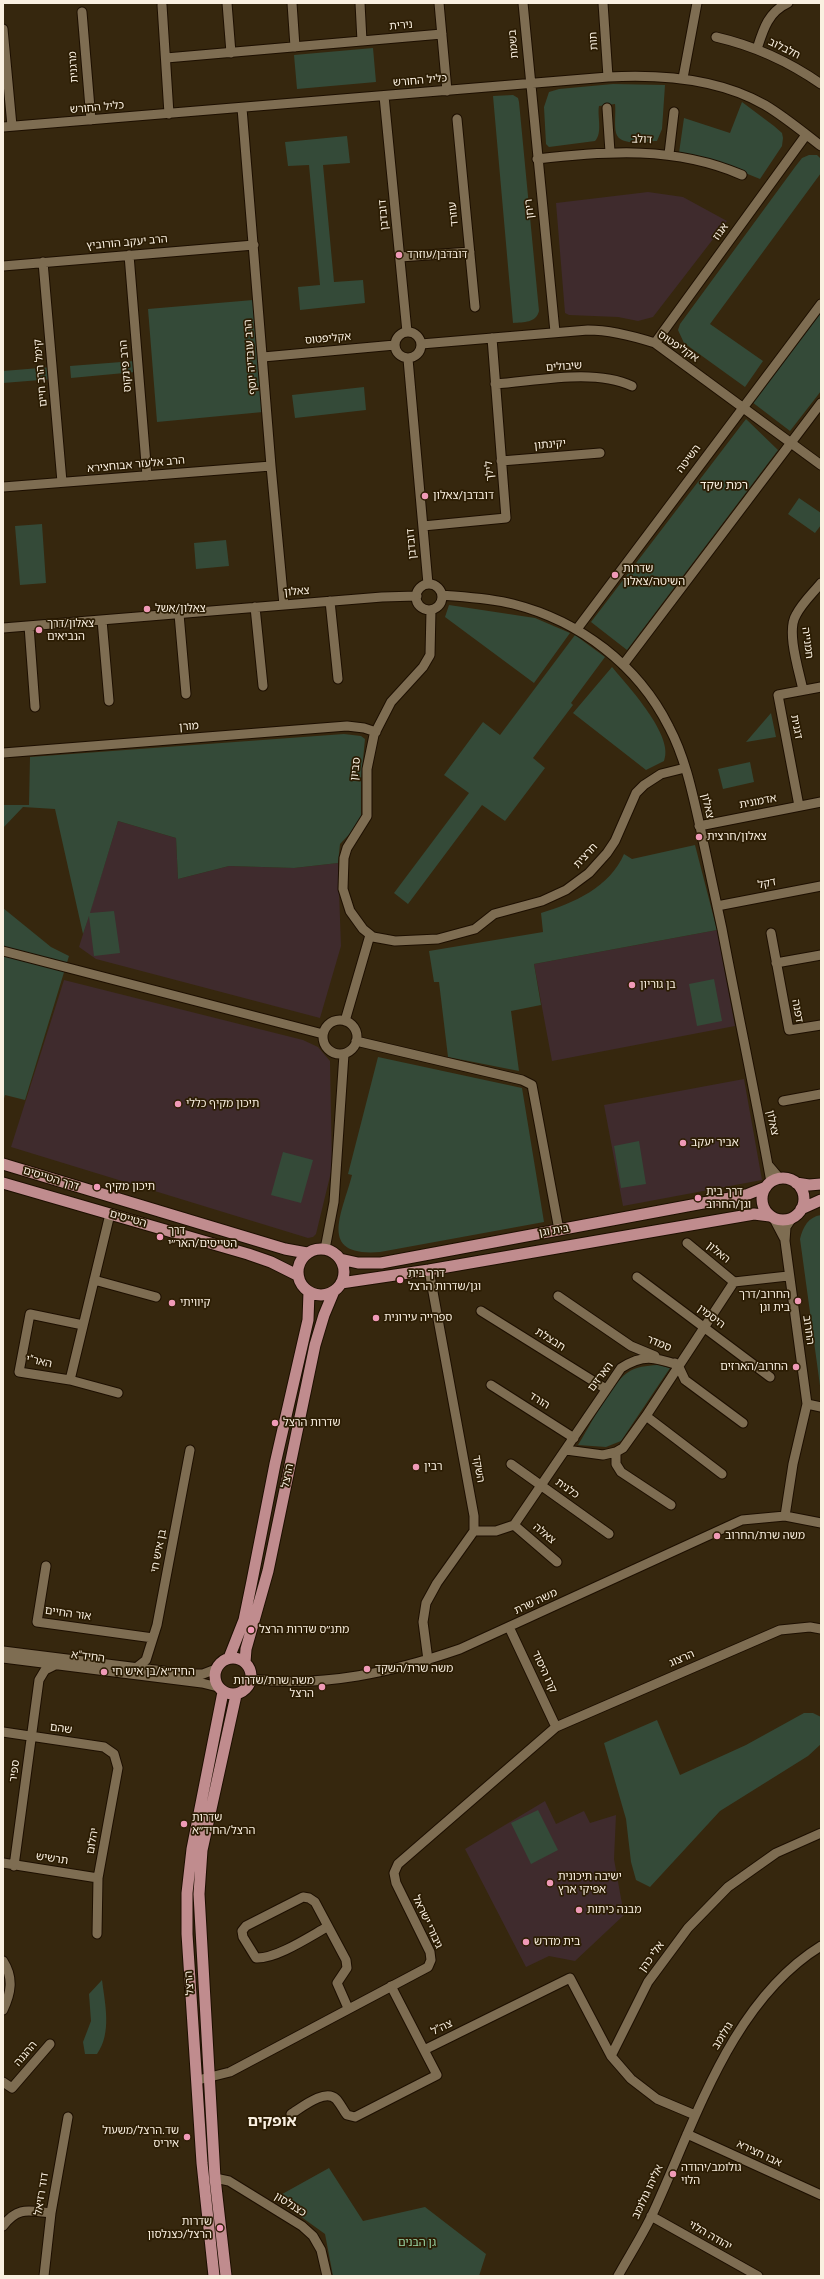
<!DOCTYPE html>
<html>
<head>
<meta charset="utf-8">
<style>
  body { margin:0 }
  #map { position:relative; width:824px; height:2279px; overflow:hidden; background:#36270e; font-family:Roboto,sans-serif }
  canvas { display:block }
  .frame { position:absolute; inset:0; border:4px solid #faf0e1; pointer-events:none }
</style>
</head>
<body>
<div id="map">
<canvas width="824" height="2279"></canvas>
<div class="frame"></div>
</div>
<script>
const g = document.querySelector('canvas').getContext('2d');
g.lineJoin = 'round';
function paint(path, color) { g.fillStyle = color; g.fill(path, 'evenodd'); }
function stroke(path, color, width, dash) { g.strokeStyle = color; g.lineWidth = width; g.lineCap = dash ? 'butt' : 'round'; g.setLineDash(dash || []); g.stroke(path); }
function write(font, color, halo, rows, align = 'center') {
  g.font = font + ' Roboto,"Noto Sans Hebrew",sans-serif'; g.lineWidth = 3.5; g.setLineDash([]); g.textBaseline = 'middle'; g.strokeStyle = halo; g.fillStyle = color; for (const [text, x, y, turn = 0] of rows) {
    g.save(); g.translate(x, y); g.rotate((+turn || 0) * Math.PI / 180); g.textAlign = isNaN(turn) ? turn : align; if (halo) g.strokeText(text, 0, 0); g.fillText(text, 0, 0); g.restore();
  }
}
paint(new Path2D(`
  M648 192 683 197 727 221 653 317 638 321 618 317 569 315 565 313 556 203Z
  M118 821 176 838 178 879 229 866 294 868 338 863 341 946 320 1018 96 959 79 947Z
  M717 930 735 1026 552 1061 534 964Z
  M64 980 303 1040 318 1047 330 1061 332 1168 316 1234 313 1237 308 1238 11 1147Z
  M744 1079 762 1180 623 1206 604 1105Z
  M545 1801 556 1824 584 1811 590 1823 616 1815 614 1859 624 1915 575 1961 549 1956 526 1967 465 1849Z`), '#3f2b2d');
paint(new Path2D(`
  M373 48 376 82 297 89 294 55Z
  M613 84 665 85 662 129 657 141C645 141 620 147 616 133 614 124 616 113 615 104L599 106C597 116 603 133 595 141L549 147 546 144 544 107 549 92 559 89Z
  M513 95 518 98 519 102 539 311C536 323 524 322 513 323L493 96Z
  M742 102 774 126 782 133 783 138 782 146 760 179 728 166 679 153 684 118 730 133Z
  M347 136 350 163 323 165 334 282 363 280 365 303 300 310 298 287 320 285 309 165 288 166 285 142Z
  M809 155H817L821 159V173L710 324 763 361 745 387 684 343 678 330 680 324 795 167 802 158Z
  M253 300 263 412 157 422 148 309Z
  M821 311V391L790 431 752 402Z
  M134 361 135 372 71 378 70 366Z
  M52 367 53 379 3 383V371Z
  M364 387 366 410 295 418 292 395Z
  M746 419 778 450 627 650 591 622Z
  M799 498 821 513V525L815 533 788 514Z
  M42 524 46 583 20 585 15 526Z
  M226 540 229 566 196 569 194 543Z
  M449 605 535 618 570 633 534 683 445 617Z
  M575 635 605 657 571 703 573 705 533 758 545 768 505 821 482 805 408 904 394 893 469 793 444 775 483 722 500 735Z
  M612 667C627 685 675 736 664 761L646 770 573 713Z
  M771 713 776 737 746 742Z
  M344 734 361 736 365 739 361 781V822L340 844 338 863 294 868 229 866 178 879 176 838 118 821 90 913 114 911 120 953 94 956 89 916 83 934 55 809 23 807 3 828V805H29L30 757Z
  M750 762 754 782 723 789 718 769Z
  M695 845 717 930 534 964 541 1005 511 1011 519 1071 448 1057 439 982H434L429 951 543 932 541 913C574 903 610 887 624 854L632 859Z
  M3 908 51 947 69 956 25 1100 5 1095 3 1102Z
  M714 979 722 1021 697 1026 689 984Z
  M378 1057 522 1088 544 1222 380 1252C317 1257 342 1214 352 1175L348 1174Z
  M639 1141 646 1184 621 1188 614 1146Z
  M283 1152 313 1160 301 1203 271 1195Z
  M821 1215V1393L800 1239C803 1227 808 1217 821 1215Z
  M657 1365 670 1368 621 1441 606 1447 578 1445C590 1426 610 1385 627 1373 636 1366 647 1366 657 1365Z
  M804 1713H813L821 1717V1744L808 1756 720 1811 650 1887 636 1880 631 1862 626 1819 604 1743 657 1720 680 1775 746 1745Z
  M538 1810 558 1850 531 1864 511 1823Z
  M102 1980C105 2004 112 2033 97 2054H85L83 2042 91 2021 89 1994Z
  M329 2168 363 2221 425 2207 486 2254 479 2276H333L325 2234 275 2198Z`), '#344a38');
const minor = new Path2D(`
  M227 3 231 53
  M292 3 295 47
  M360 3 362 41
  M439 3 447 91
  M523 3 555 332
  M603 3 608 77
  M162 5 169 114
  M82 12 91 120
  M3 29 12 126
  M716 37C755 46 788 61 821 84
  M757 49C763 30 768 12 788 3
  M166 58 442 34
  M683 78 697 3
  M384 96 407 332
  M242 108 271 466 284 605
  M607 108 610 152
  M457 119 475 307
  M3 127 608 77C661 74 718 78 765 105 785 117 803 132 821 146
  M669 154 674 112
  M537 159C607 151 675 146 742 175
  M129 255 147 476
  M400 257 470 252
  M43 262 62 482
  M3 266 254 245
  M395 345a13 13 0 1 1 26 0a13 13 0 1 1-26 0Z
  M655 343 806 135
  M421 344 588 330C611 330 633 336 655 343L821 465
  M263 357 395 345
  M408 359 428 584
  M495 384C537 381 594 368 632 386
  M501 461 600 453
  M3 487 271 466
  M423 526 506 518 492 338
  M416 597a13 13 0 1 1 26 0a13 13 0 1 1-26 0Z
  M442 595C466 597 490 598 513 604 580 621 638 665 669 727 686 759 693 796 701 831 708 863 715 896 722 929 738 1014 756 1098 771 1182
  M330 601 338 679
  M255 607 263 686
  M431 610 430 655 423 667 391 702 374 735 367 769V816L347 848 344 858 343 889 350 911 363 929 373 937 395 941 438 939 475 929 494 914 542 901 566 890 589 873 607 853 615 841 636 793 644 785 661 774 685 768
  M179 614 186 694
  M102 620 109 701
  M29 626 35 707
  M3 628 382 597 417 596
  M577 629 821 304
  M623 665 821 403
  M803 690C799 671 786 631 796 615 802 603 813 593 821 583
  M3 753 347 726 364 728 376 732
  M799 806 778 695 821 687
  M699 826 821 802
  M717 906 821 886
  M771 933 789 1030 821 1025
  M3 951 323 1034
  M776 963 821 955
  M323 1037a17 17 0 1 1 34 0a17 17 0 1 1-34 0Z
  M345 1021 370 935
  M356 1041 522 1080 532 1085 559 1230
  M783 1101 821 1094
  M769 1166 780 1179
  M110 1214 70 1380 118 1393
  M773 1217 784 1238
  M687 1243 734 1282
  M325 1249 334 1202 344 1054
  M637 1277 770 1377
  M94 1280 156 1297
  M558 1296 631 1346 655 1356
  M481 1311 606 1389
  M675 1363 678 1365 685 1380 743 1423
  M70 1380 19 1372 30 1314 83 1325
  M491 1385 574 1438
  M807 1404 821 1407
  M646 1416 722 1474
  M566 1450 603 1455 616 1452 623 1448 646 1416 734 1282 788 1276
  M616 1452V1464L621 1472 671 1505
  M511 1464 609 1534
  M785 1516 793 1464 807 1404 785 1241 786 1227 792 1218
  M514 1525 557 1562
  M474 1531H496L514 1525 621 1368C643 1354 654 1357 678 1365
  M46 1566 37 1622 153 1638
  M509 1627 556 1727
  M3 1651 187 1674H203L216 1669
  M3 1658 202 1683 218 1687
  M428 1660 423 1622 426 1603 437 1583 474 1531V1516L429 1270
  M136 1668 146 1660 157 1625 190 1450
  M251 1679C323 1688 393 1672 460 1649L742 1520 785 1516 821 1523
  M3 1732 104 1747 114 1754 118 1768 98 1878 97 1934
  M3 1863 98 1878
  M14 1866 39 1680 45 1670 55 1665
  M327 1927C309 1937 276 1959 256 1958L243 1937 242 1931 246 1926 303 1897 309 1898 315 1902 346 1960 347 1968 337 1983 348 2008
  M3 1961C14 1978 11 1993 3 2010
  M391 1986 424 2050
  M198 2080 230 2072 428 1967 431 1960 430 1952 396 1883 394 1873 398 1864 556 1727 780 1630 810 1627 821 1629
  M3 2082 12 2088 50 2044
  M291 2114C301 2108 325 2088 336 2099 340 2103 343 2110 347 2115L355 2117 437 2075 424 2050 570 1978 611 2056
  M695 2115 657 2099 631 2079 611 2056 648 1982 688 1928 728 1887 776 1853 821 1833
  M687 2134 821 2195
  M215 2178 229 2181 302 2226 313 2236 321 2250 327 2276
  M651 2216 758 2276
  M3 2226C18 2206 29 2211 51 2213
  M44 2276 51 2213 68 2117
  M618 2276C629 2256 642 2236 652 2215 695 2123 730 2002 821 1946`);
const major = new Path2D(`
  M3 1164 285 1249 307 1253
  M762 1199a21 21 0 1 1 42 0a21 21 0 1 1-42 0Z
  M3 1183 248 1254 271 1262 297 1275
  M796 1183 809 1185 821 1184
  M801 1209 821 1200
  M298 1272a23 23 0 1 1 46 0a23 23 0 1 1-46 0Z
  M340 1259 358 1263H381L746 1195 766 1187
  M341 1283 429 1270 754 1214 770 1216
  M215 1676a18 18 0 1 1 36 0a18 18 0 1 1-36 0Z
  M229 1658 244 1620 252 1581 275 1464 308 1320 309 1292
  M245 1662 246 1649 268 1571 315 1345 324 1315 334 1291
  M214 2276 202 2163 187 1934V1893L192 1849 223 1692
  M226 2276 215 2178 199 1894 202 1850 236 1695`);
stroke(minor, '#1d0f00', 11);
stroke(major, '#1d0f00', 13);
stroke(minor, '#7e6d52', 9);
stroke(major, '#c08c8e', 11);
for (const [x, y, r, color] of [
  [399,255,4,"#f09ab7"],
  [425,496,4,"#f09ab7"],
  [615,575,4,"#f09ab7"],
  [147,609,4,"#f09ab7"],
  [39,630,4,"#f09ab7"],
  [699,837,4,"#f09ab7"],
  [632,985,4,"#f09ab7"],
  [178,1104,4,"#f09ab7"],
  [683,1143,4,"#f09ab7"],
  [97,1187,4,"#f09ab7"],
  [698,1198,4,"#f09ab7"],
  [160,1237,4,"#f09ab7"],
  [400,1280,4,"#f09ab7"],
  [798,1301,4,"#f09ab7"],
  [172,1303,4,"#f09ab7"],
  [376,1318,4,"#f09ab7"],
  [796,1367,4,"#f09ab7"],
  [275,1423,4,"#f09ab7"],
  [416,1467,4,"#f09ab7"],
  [717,1536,4,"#f09ab7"],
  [251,1630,4,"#f09ab7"],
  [367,1669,4,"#f09ab7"],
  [104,1672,4,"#f09ab7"],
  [322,1687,4,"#f09ab7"],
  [184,1824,4,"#f09ab7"],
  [550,1883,4,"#f09ab7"],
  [579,1910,4,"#f09ab7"],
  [526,1942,4,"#f09ab7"],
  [187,2137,4,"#f09ab7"],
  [673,2174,4,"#f09ab7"],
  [220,2228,4,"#f09ab7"]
]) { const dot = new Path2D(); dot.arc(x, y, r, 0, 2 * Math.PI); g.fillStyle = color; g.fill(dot); stroke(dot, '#2c1d04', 1.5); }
write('11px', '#faf0e1', '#2c1d04', [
  ["נירית",401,26,-5],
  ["תות",594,41,-94],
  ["בשמת",514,44,-95],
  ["חלבלוב",784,49,26],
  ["מרגנית",74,67,-94],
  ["כליל החורש",420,81,-5],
  ["כליל החורש",97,108,-5],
  ["דולב",642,140,2],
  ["ריחן",530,209,-96],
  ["עוזרד",454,214,-96],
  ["דובדבן",384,215,-95],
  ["אגוז",721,232,-54],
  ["הרב יעקב הורוביץ",127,243,-5],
  ["אקליפטוס",328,339,-5],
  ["אקליפטוס",678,347,34],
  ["הרב עובדיה יוסף",251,357,-94],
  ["הרב פינקוס",126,366,-95],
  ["שיבולים",564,367,-4],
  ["קימל הרב חיים",41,373,-95],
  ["יקינתון",550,445,-5],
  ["השיטה",689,459,-53],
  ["הרב אלעזר אבוחצירא",136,465,-5],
  ["לילך",490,471,-95],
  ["דובדבן",412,544,-95],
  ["צאלון",297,592,-5],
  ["חמנייה",807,643,83],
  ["מורן",189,727,-4],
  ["דגנית",796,727,79],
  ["סביון",356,769,-83],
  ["אדמונית",758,802,-11],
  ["צאלון",707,806,77],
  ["חרצית",586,856,-47],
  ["דקל",767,884,-11],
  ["דפנה",797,1011,80],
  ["צאלון",772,1123,78],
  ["דרך הטייסים",51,1179,17],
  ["הטייסים",128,1219,16],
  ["בית וגן",554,1231,-10],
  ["האלון",718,1253,39],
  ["היסמין",711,1317,37],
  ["החרוב",808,1330,82],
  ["חבצלת",550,1340,32],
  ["סמדר",659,1344,22],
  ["האר\"י",39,1362,12],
  ["הארזים",601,1377,-53],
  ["הורד",539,1401,32],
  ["השקד",478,1469,80],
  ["הרצל",288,1476,-78],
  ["כלנית",567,1489,35],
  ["צאלה",544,1534,40],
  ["בן איש חי",159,1551,-79],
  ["משה שרת",536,1602,-25],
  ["אור החיים",68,1614,8],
  ["החיד\"א",88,1657,7],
  ["הרצוג",682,1659,-23],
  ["קרו היסוד",544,1672,65],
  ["שהם",61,1729,8],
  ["ספיר",15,1771,-82],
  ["יהלום",93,1841,-80],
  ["תרשיש",52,1859,8],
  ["גיבורי ישראל",427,1922,65],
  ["אלי כהן",652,1957,-54],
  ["הרצל",190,1983,-94],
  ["צה\"ל",442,2028,-26],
  ["גולומב",723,2036,-58],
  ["ההגנה",26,2054,-50],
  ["אבו חצירא",759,2154,25],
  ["אליהו גולומב",648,2192,-65],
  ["דוד רזיאל",42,2194,-81],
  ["כצנלסון",290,2205,32],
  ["יהודה הלוי",710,2236,30]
]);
write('11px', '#faf0e1', '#2c1d04', [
  ["דובדבן/עוזרד",407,255],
  ["דובדבן/צאלון",433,496],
  ["שדרות",623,569],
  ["השיטה/צאלון",623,582],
  ["צאלון/אשל",155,609],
  ["צאלון/דרך",47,624],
  ["הנביאים",47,637],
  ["צאלון/חרצית",707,837],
  ["בן גוריון",640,985],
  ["תיכון מקיף כללי",186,1104],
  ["אביר יעקב",691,1143],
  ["תיכון מקיף",105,1187],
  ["דרך בית",706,1192],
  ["וגן/החרוב",706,1205],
  ["דרך",168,1231],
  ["הטייסים/האר״י",168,1244],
  ["דרך בית",408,1274],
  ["וגן/שדרות הרצל",408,1287],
  ["החרוב/דרך",790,1295,"right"],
  ["בית וגן",790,1308,"right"],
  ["קיוויתי",180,1303],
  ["ספרייה עירונית",384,1318],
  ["החרוב/הארזים",788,1367,"right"],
  ["שדרות הרצל",283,1423],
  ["רבין",424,1467],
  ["משה שרת/החרוב",725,1536],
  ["מתנ״ס שדרות הרצל",259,1630],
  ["משה שרת/השקד",375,1669],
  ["החיד״א/בן איש חי",112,1672],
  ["משה שרת/שדרות",314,1681,"right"],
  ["הרצל",314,1694,"right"],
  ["שדרות",192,1818],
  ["הרצל/החיד״א",192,1831],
  ["ישיבה תיכונית",558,1877],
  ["אפיקי ארץ",558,1890],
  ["מבנה כיתות",587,1910],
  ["בית מדרש",534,1942],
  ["שד.הרצל/משעול",179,2131,"right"],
  ["איריס",179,2144,"right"],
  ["גולומב/יהודה",681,2168],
  ["הלוי",681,2181],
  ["שדרות",212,2222,"right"],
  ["הרצל/כצנלסון",212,2235,"right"]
], 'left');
write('11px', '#9ad8a7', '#2c1d04', [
  ["גן הבנים",417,2243]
]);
write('12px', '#faf0e1', '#2c1d04', [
  ["רמת שקד",724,486]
]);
write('bold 15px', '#faf0e1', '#2c1d04', [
  ["אופקים",272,2122]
]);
</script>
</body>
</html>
